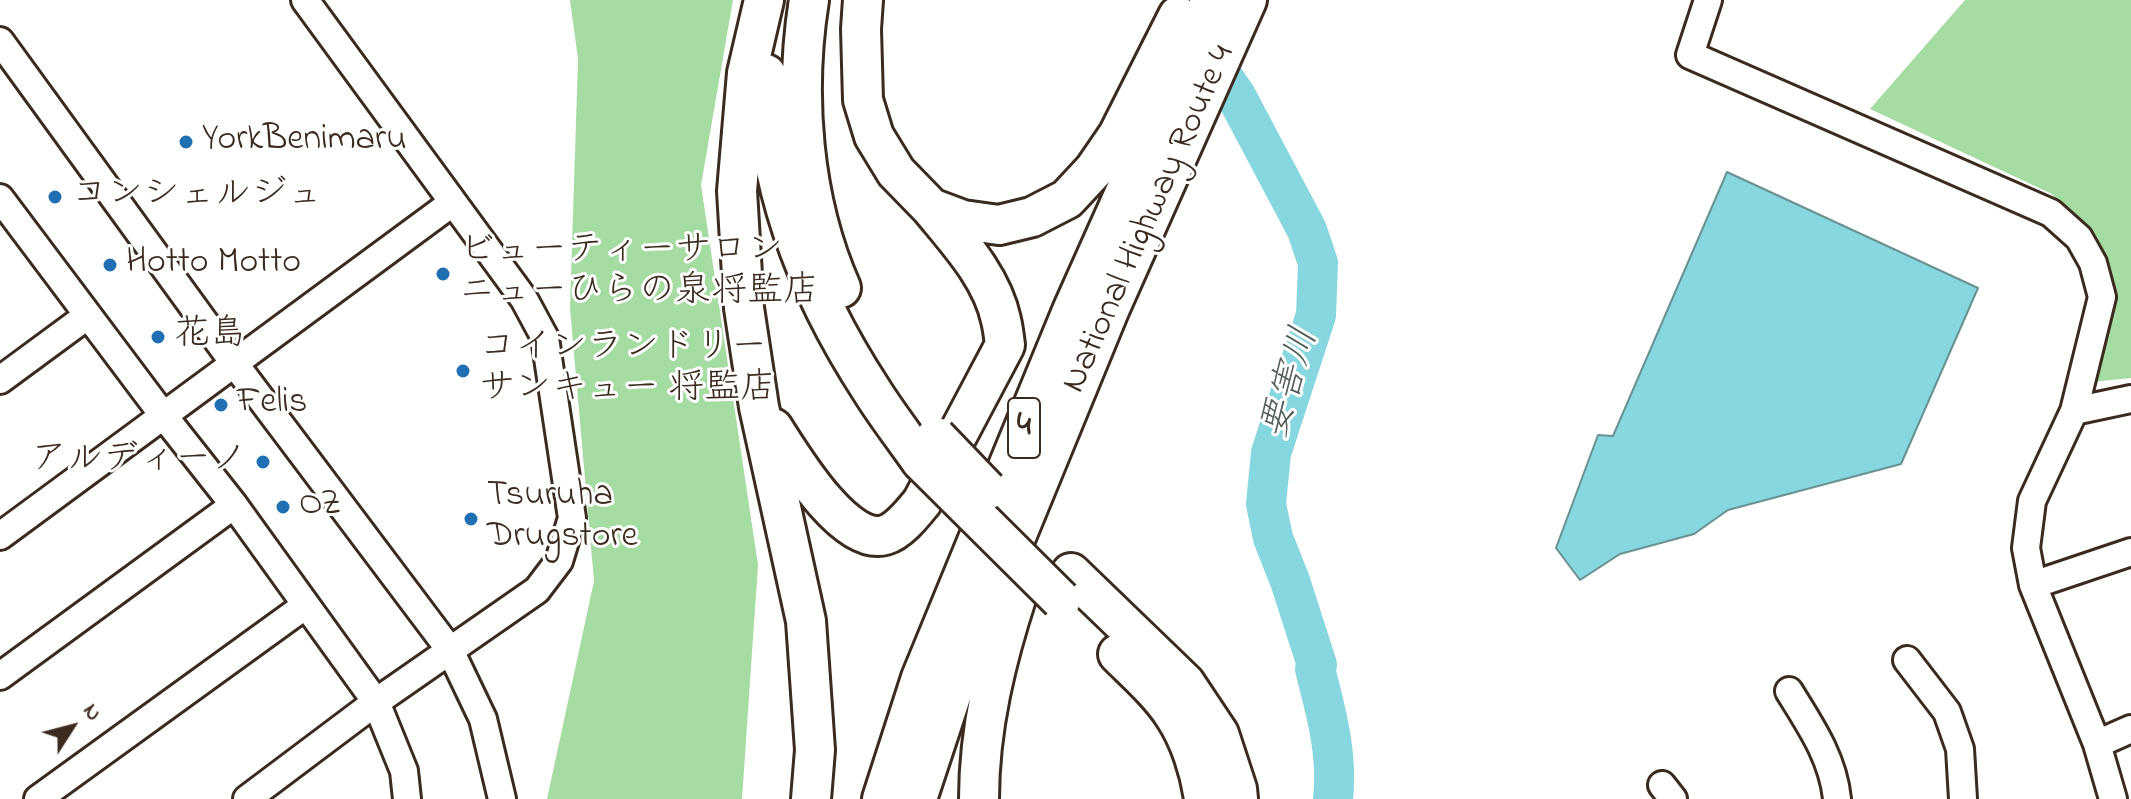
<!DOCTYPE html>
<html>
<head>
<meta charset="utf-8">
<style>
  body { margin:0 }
  #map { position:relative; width:2131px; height:799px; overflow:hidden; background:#fff; font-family:"Indie Flower",sans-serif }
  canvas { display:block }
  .north { position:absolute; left:32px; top:687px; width:80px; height:80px; -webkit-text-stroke:6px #fff; paint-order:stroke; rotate:54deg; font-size:22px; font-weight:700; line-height:32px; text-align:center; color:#3b2a1e }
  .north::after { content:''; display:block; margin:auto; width:28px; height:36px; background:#3b2a1e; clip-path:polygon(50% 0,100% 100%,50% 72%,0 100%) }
</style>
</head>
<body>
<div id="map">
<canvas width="2131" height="799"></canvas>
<div class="north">N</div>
</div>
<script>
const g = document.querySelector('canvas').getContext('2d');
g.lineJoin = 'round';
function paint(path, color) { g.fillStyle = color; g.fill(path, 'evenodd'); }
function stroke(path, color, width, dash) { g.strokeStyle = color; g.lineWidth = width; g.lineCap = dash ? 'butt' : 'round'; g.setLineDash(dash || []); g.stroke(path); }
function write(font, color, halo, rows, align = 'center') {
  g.font = font + ' "Indie Flower","Klee One",sans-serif'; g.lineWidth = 6; g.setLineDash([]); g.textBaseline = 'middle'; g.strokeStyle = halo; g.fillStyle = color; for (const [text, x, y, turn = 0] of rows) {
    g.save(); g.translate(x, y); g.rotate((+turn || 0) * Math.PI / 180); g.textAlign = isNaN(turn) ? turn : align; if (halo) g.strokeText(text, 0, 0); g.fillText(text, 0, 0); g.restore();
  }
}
paint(new Path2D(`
  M570 0H733L701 185 758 565 742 799H547L594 581 570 308 578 59Z
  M1965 0H2131V378L2091 382 2110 303 2085 228 2052 194 1870 109Z`), '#a5dca1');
const water = new Path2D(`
  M1727 172 1978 288 1901 464 1728 510 1694 534 1620 554 1580 580 1556 548 1598 435 1613 436Z`);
paint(water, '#86d7e0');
stroke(water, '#689292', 2);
stroke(new Path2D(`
  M1199 43 1236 96 1307 230 1318 263 1316 315 1271 453 1266 504 1273 538 1290 581 1317 665 1315 669C1326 712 1338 754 1333 799`), '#86d7e0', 40);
const minor = new Path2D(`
  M1708 0 1690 55 2051 213 2079 238 2093 263 2102 297 2074 411 2032 501 2026 548 2033 585 2097 744 2113 799
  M0 41 234 363 450 650 483 719 502 799
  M0 198 163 415 234 505 376 702 404 771 407 799
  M0 380 87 316
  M2074 411 2131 399
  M0 536 452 203
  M2033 585 2131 552
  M1907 660 1947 712 1960 749 1963 799
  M0 676 234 505
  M1789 691C1810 725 1833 758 1837 799
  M2097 744 2131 729
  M1662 785 1673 799
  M38 799 306 605
  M247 799 376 702 537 590 559 561 572 518 545 338 524 299 305 0`);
const highway = new Path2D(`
  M764 0 747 73 737 191 744 308 759 407 806 621 815 750 811 799
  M809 0C794 94 802 200 841 288
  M863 0 861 29 863 100 874 136 896 172 931 208 963 220 999 225 1032 217 1067 199 1094 170 1118 135 1178 16
  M766 74C766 189 810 296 872 391 887 415 905 438 921 461
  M773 428C791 456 845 547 885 535 899 531 913 513 922 502L1005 345C1004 337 1003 328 1001 320 992 277 958 241 931 208
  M1071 573 1185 683 1219 734 1237 789 1238 799
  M1118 654C1137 673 1159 692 1174 715 1190 739 1200 771 1204 799
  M882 799 921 678 1072 311 1211 0
  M917 799 953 690 1110 308 1247 0
  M979 799C979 728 996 659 1018 592`);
stroke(minor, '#3b2a1e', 32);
stroke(highway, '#3b2a1e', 44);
stroke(minor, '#fff', 26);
stroke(highway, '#fff', 38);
const highwayBridge = new Path2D(`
  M936 437 987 490
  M921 461 1061 600`);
stroke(highwayBridge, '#3b2a1e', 44, []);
stroke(highwayBridge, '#fff', 38);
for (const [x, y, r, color] of [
  [186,142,8,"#1f6fb2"],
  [55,197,8,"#1f6fb2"],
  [110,265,8,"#1f6fb2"],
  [443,274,8,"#1f6fb2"],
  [158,337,8,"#1f6fb2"],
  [463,371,8,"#1f6fb2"],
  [221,405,8,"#1f6fb2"],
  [263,462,8,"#1f6fb2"],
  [283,507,8,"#1f6fb2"],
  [471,519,8,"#1f6fb2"]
]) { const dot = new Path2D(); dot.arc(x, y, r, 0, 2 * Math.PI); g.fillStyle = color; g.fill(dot); stroke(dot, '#fff', 3); }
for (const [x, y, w] of [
  [1024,428,32]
]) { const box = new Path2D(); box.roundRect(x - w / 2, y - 30, w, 60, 6); g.fillStyle = '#fff'; g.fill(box); stroke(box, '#3b2a1e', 2); }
write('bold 34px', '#3b2a1e', null, [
  ["4",1024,428]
]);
write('36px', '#3b2a1e', '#fff', [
  ["YorkBenimaru",202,142],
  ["コンシェルジュ",71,197],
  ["ビューティーサロン",459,253],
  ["ニューひらの泉将監店",459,294],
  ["Hotto Motto",126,265],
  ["花島",174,337],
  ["コインランドリー",479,350],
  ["サンキュー 将監店",479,391],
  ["Felis",237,405],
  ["アルディーノ",247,462,"right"],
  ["Tsuruha",487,498],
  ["Drugstore",487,539],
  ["OZ",299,507]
], 'left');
write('36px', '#3b2a1e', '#fff', [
  ["National Highway Route 4",1151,220,-66]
]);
write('italic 38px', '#525e58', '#fff', [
  ["要害川",1293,384,-73]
]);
</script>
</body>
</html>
